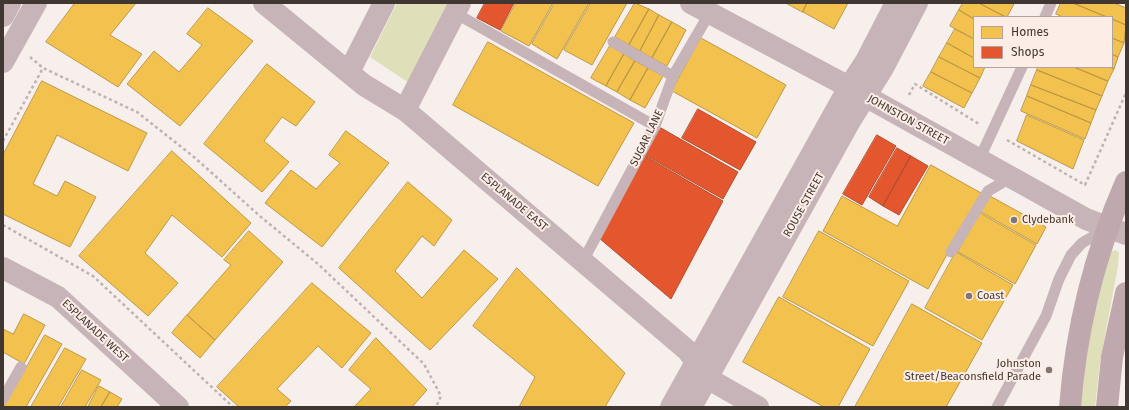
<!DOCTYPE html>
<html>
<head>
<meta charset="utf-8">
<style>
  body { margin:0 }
  #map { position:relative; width:1129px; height:410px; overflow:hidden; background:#f7efeb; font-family:"Fira Sans",sans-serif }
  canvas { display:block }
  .frame { position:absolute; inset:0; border:4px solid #403733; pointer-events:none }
  .legend { position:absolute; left:973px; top:16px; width:140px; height:52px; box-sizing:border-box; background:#fcede6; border:1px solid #b1a49e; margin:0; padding:5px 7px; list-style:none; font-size:12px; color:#403733 }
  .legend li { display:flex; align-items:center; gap:8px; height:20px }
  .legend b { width:20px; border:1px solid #b1a49e }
</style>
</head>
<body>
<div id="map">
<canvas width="1129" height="410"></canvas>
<div class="frame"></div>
<ul class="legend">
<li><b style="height:11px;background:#f2c14e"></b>Homes</li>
<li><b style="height:11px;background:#e4572e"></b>Shops</li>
</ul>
</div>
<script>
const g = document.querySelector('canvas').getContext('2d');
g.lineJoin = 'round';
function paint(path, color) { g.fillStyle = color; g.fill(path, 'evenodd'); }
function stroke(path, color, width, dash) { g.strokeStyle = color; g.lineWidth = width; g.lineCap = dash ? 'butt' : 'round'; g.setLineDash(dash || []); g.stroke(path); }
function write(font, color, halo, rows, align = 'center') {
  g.font = font + ' "Fira Sans",sans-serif'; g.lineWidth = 4; g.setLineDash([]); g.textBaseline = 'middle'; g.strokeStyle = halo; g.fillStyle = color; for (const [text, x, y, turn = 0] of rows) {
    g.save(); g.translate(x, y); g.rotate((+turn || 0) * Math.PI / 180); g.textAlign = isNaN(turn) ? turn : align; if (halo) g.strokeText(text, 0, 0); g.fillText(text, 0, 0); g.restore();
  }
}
paint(new Path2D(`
  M397 3H448L409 83 370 57Z
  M1115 250 1119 252 1118 266 1100 362 1095 407H1080L1084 370 1092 320 1110 252Z`), '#dfe0ba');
const homes = new Path2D(`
  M75 3H136L110 35 142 54 118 87 46 42Z
  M516 3H553L529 46 501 31Z
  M555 3H589L557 59 532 44Z
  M591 3H627L592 65 564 50Z
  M635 3 649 9 629 45 615 37Z
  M786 3H807L803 12Z
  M807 3H848L834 29 803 12Z
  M963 3H979L1006 17H974V19L959 10Z
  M979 3H1013L1014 4 1007 17H1006Z
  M1061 3H1073L1107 17H1063L1056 14Z
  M1073 3H1114L1126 8V25L1112 19V17H1107Z
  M208 8 253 41 180 126 127 84 154 51 179 72 202 45 187 34Z
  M649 9 659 15 640 51 629 45Z
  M959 10 974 19V39L950 26Z
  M659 15 672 22 652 58 640 51Z
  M1112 19 1126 25 1124 43 1112 38Z
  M672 22 686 30 667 66 652 58Z
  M955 29 974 39V58L947 43Z
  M701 38 786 85 757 138 672 91Z
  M1112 38 1124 43 1118 57 1112 54Z
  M488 42 634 123 598 186 453 105Z
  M947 43 974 58V67H985L980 78 939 57Z
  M610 46 624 54 606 86 591 78Z
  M624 54 635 61 617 92 606 86Z
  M1112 54 1118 57 1114 69 1110 67H1112Z
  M939 57 980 78 972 93 931 72Z
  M635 61 648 68 630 100 617 92Z
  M267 64 315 102 296 126 282 117 264 141 289 162 262 192 204 144Z
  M1038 67H1074L1108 81 1102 96 1037 70Z
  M1074 67H1110L1114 69 1108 81Z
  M648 68 663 76 645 108 630 100Z
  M1037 70 1102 96 1096 110 1031 85Z
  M931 72 972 93 964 108 923 86Z
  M42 81 147 133 128 171 57 135 33 184 57 196 65 181 96 197 70 247 3 214V155Z
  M1031 85 1096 110 1091 123 1027 96Z
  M1027 96 1091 123 1085 139 1021 111Z
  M1027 115 1084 140 1073 169 1017 141Z
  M346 131 389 163 322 247 265 203 291 170 316 189 340 163 329 155Z
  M172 151 251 223 222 257 172 215 145 253 178 283 148 316 79 256Z
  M931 165 981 193 928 289 823 231 842 196 897 226Z
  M408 182 452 220 434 246 422 236 395 271 422 298 464 250 498 279 430 350 339 268Z
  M990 196 1046 227 1037 244 981 212Z
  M980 213 1036 245 1015 284 958 252Z
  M249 231 283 262 215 340 187 315 231 265 224 260Z
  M819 231 909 281 873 346 783 297Z
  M956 252 1013 285 982 340 925 308Z
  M517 268 625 373 605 407H519L535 377 473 326Z
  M312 283 371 333 342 368 318 346 277 389 291 401 285 407H239L217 387Z
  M779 297 870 349 838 407H824L743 362Z
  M912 304 982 343 946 407H855Z
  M24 314 45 325 24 364 3 352V329L13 334Z
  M187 315 215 340 200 358 172 333Z
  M45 335 62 344 26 407H4Z
  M376 338 427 390 412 407H354L371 389 349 370Z
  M65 348 86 359 58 407H31Z
  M82 370 101 380 85 407H61Z
  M99 386 110 392 101 407H88Z
  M110 392 122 399 117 407H101Z`);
paint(homes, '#f2c14e');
stroke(homes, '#bd9846', 1);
const shops = new Path2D(`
  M485 3H514L500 30 477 18Z
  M698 109 756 142 740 170 682 138Z
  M661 128 738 172 723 199 645 155Z
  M877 135 896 146 862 205 843 194Z
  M897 148 911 156 883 206 869 197Z
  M643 155 723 201 671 299 599 238Z
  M911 156 928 166 899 215 883 206Z`);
paint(shops, '#e4572e');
stroke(shops, '#b34d30', 1);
stroke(new Path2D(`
  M30 57 43 68 137 112 194 157 261 217 318 264 424 364 441 396 436 407
  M909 95 915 84 979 124
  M1007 140 1085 185 1126 93
  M3 141 43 68
  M3 225 93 276 233 407`), '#c0b1b3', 2.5, [3, 3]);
stroke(new Path2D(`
  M455 13 655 126
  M1045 17 1051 3
  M613 42 673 76
  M979 160 1022 67
  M951 252 988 191 1012 177
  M583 261 655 126 673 76 709 14
  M3 399 21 367
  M997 407 1046 316 1059 279 1071 255 1082 243 1106 229`), '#c7b4b8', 11);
stroke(new Path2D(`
  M264 3 364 85 405 110 688 351 707 378 758 407
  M691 3 849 87 1086 219 1126 234
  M3 16 10 3
  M3 62 36 3
  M349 72 384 3
  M405 110 460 3
  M3 268 58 297 178 407
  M671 407 849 87 866 61 896 3
  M691 407 850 121 883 68 917 3`), '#c7b4b8', 22);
stroke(new Path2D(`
  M1070 407C1076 330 1095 253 1126 182
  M1107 407 1112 357 1126 293`), '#c0a8af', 22);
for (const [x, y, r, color] of [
  [1014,220,4,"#807773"],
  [969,296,4,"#807773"],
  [1049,370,4,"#807773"]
]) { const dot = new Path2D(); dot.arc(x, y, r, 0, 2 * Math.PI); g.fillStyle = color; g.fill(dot); stroke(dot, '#fcede6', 1.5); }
write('11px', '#403733', '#fcede6', [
  ["JOHNSTON STREET",908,120,29],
  ["SUGAR LANE",647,138,-64],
  ["ESPLANADE EAST",514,202,40],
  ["ROUSE STREET",804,205,-61],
  ["ESPLANADE WEST",95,331,43]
]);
write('11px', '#403733', '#fcede6', [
  ["Clydebank",1022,220],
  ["Coast",977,296],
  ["Johnston",1041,364,"right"],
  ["Street/Beaconsfield Parade",1041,377,"right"]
], 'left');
</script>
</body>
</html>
